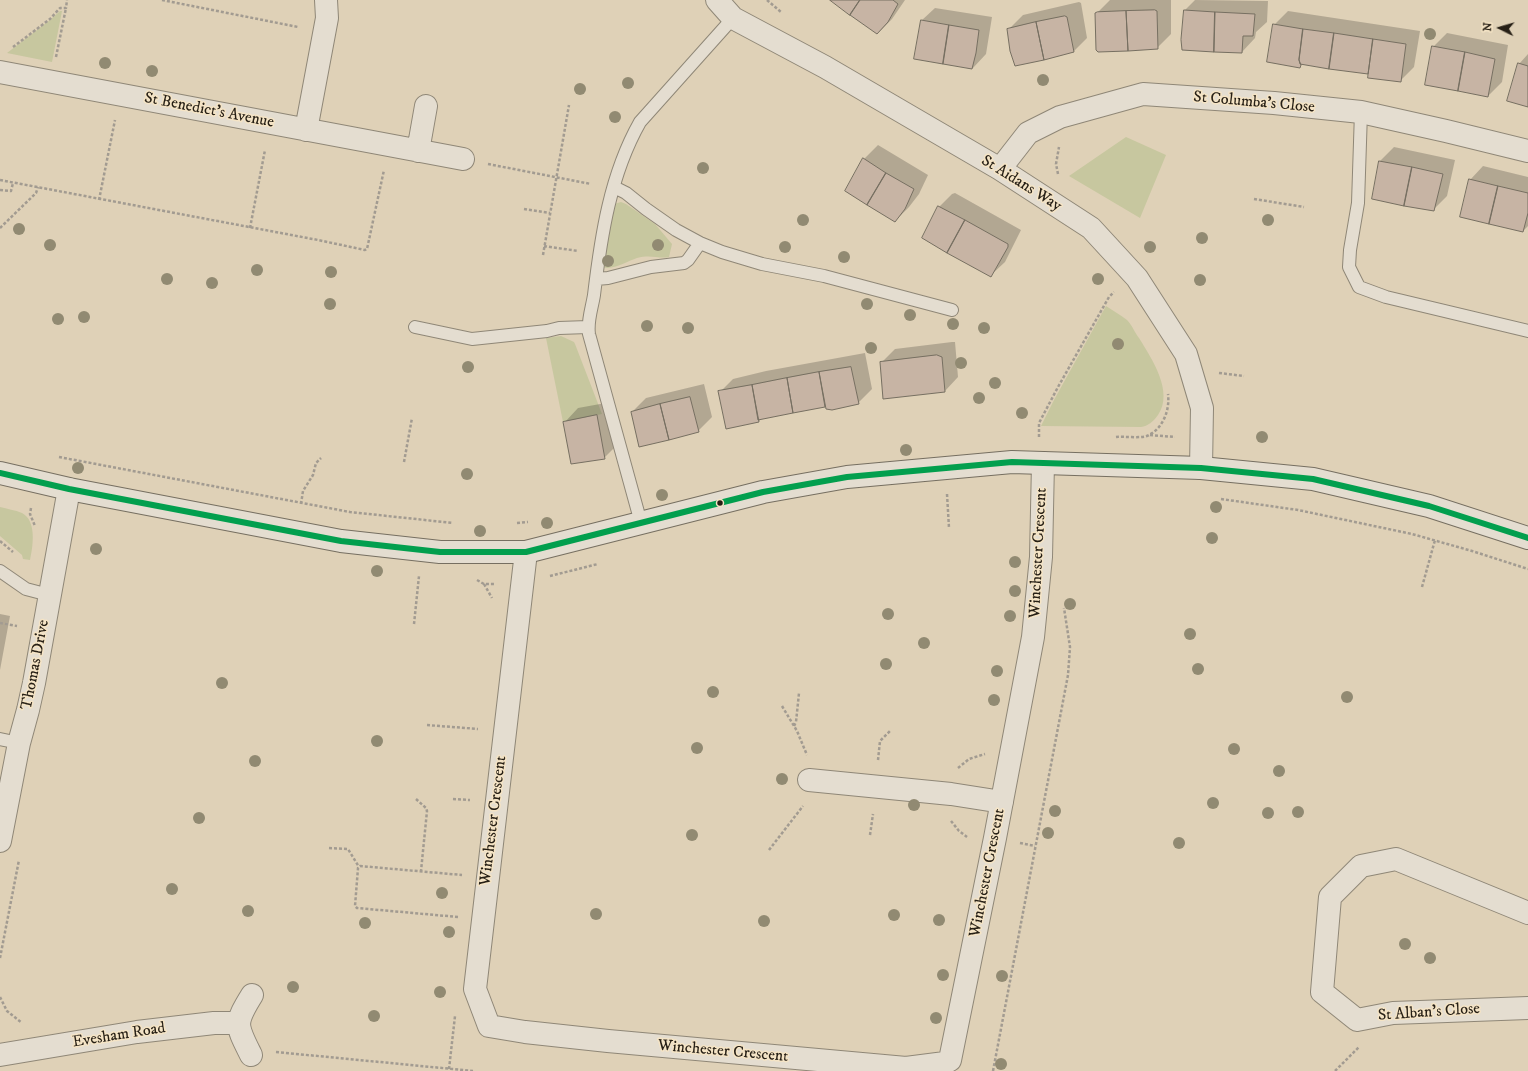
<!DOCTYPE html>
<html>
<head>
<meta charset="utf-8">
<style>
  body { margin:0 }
  #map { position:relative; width:1528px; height:1071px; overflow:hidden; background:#dfd1b7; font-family:"IM FELL DW Pica",serif }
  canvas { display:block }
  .north { position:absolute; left:1480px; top:8px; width:40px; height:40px; -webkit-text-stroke:3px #f5e4c5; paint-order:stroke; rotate:275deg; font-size:11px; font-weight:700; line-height:16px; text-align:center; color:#261f15 }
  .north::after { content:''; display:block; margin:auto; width:14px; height:18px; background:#261f15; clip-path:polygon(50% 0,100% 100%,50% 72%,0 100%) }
</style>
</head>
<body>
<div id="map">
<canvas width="1528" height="1071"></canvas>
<div class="north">N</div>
</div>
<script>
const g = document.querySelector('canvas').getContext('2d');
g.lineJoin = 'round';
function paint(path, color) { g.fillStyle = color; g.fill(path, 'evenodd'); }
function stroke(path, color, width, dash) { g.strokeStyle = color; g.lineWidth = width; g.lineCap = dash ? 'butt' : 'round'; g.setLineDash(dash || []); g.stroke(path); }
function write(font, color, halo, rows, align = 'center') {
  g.font = font + ' "IM FELL DW Pica",serif'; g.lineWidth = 3; g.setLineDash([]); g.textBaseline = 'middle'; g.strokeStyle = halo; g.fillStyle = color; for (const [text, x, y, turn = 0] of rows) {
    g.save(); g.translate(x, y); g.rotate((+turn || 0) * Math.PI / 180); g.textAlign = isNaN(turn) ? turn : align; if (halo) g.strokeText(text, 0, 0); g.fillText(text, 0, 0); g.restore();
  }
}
paint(new Path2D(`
  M60 11H62L52 62 7 53 50 20Z
  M1126 137 1166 155 1140 218 1069 176Z
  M621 202 626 204 655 224 672 244 669 257C658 259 651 254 637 258 628 261 611 271 603 267L602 263 614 204Z
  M1106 306C1113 311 1121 315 1127 320 1132 325 1135 333 1139 338 1152 359 1174 392 1158 415 1153 422 1148 426 1141 427L1041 426 1054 400Z
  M561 336 574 342 575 344 602 414 563 422 546 338Z
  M0 507C7 509 15 510 22 513 37 521 33 546 30 560L23 559 22 555 0 536Z`), '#c7c79f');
paint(new Path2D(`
  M832 0H905L892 19 878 33Z
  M1110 0H1171V34L1157 48 1097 13Z
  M1195 0 1268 1 1267 22 1256 32 1255 38 1242 52 1183 50 1182 40 1185 10Z
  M1079 2 1081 3 1087 38 1073 52 1009 29 1023 15Z
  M935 8 992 17 986 54 973 68 915 58 921 21Z
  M1288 11 1420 31 1414 67 1400 81 1369 73 1302 64 1300 67 1274 25Z
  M1447 33 1508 45 1502 82 1488 96 1433 47Z
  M1528 54V105L1519 64Z
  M878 145 928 175 919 194 909 207 895 221 864 159Z
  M1394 147 1455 160 1447 196 1433 210 1373 198 1380 161Z
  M1483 166 1528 177V226L1523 231 1470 180Z
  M955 193 1021 230 1005 262 991 275 938 208 952 194Z
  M952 342H955L958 377 945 391 881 363 895 349Z
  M865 353 872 389 858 403 826 406 762 418 758 422 719 393 733 379 766 371Z
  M704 384 712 417 698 431 632 412 646 398Z
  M611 402 618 444 604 458 565 422 578 408Z
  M0 614 10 616 0 670Z`), '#0003');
const building = new Path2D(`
  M830 0H860L850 15Z
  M860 0H893L898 4 888 22 877 34 850 15Z
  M1155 10 1157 11 1158 49 1128 51 1126 11Z
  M1184 10 1215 12 1214 52 1182 50 1181 40Z
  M1126 11 1128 51 1098 52 1096 50 1095 13 1097 12Z
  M1215 12 1255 14 1253 36H1243L1242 53 1214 52Z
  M1065 16 1067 17 1074 52 1044 60 1036 22Z
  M921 20 949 25 943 64 914 59Z
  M1036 22 1044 60 1015 66 1010 51 1007 29Z
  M1273 24 1303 29 1299 60 1301 65 1300 68 1267 62Z
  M949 25 979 30 976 53 972 69 943 64Z
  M1303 29 1334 33 1329 69 1300 64 1299 60Z
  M1334 33 1373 39 1368 74 1329 69Z
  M1373 39 1406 44 1401 82 1368 78Z
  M1432 46 1465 52 1458 91 1425 85Z
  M1465 52 1495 59 1488 97 1458 91Z
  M1518 63 1528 66V107L1507 101Z
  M863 158 886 173 867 205 845 191Z
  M1379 161 1412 167 1404 206 1372 199Z
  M1412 167 1443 174 1434 211 1404 206Z
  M886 173 914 189 905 209 895 222 867 205Z
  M1469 179 1498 186 1489 224 1460 217Z
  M1498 186 1528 193V213L1523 232 1489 224Z
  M938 206 965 220 947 253 922 238Z
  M965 220 1008 244V247L991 277 947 253Z
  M937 355 942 357 945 392 883 399 880 362Z
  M851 367 859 404 832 410 826 409 819 372Z
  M819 372 825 407 793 413 787 378Z
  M787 378 793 413 758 420 752 385Z
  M752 385 759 422 726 429 718 391Z
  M690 397 699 432 669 440 660 404Z
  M660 404 669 440 639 447 631 412Z
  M597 415 605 459 571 464 563 422Z`);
paint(building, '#c7b4a4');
stroke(building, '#766f61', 1);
const lane = new Path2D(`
  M1361 112 1358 203 1350 250 1349 267 1359 287 1386 297 1528 331
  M614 187 626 193 646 209 676 230 700 243 722 252 762 264 824 276 952 310
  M596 279 608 278 651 267 684 263 688 260 700 243
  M415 327 472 339 547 331 559 328 588 327
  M641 523 589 334C587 321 592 308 594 295 601 236 610 175 640 122L733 18
  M0 571 26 589 49 595
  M0 739 19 743`);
const street = new Path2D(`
  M717 0 733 18 825 67 1000 169 1091 228 1137 278 1186 354 1202 408 1201 468
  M0 72 463 159
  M306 130 327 18 326 0
  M418 151 426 106
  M1000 169 1028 133 1060 117 1143 94 1274 103 1361 112 1446 131 1528 151
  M526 552 475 989 489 1026 525 1032 608 1041 906 1068 945 1063 950 1060 995 838 1033 637 1041 557 1043 463
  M809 780 951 794 1002 802
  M0 841 19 743 28 710 34 683 69 489
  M1528 913 1396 859 1361 866 1330 897 1322 992 1357 1020 1393 1013 1528 1008
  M0 1055 137 1032 214 1023H239
  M251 1055C236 1025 234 1024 252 995`);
const secondary = new Path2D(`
  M0 473 69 489 341 541 440 552H526L763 492 847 477 1012 462 1201 468 1313 479 1429 506 1528 538`);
stroke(lane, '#8f8777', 14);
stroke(street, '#8f8777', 24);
stroke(secondary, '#766f61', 24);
stroke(new Path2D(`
  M162 0 298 27
  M767 0 781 12
  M13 47 50 19 60 8H66L67 0
  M56 57 66 8
  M488 164 591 184
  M1058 174 1056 164 1059 147
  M0 180 318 240 365 250 367 249 384 170
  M0 190 11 191 13 183
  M1254 199 1304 207
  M99 200 115 120
  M524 209 550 213
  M0 228 36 193 38 187
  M250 228 265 150
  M544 246 578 251
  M543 255 569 105
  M1219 373 1244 376
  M1150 435 1175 437
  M1039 437V423L1058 387 1109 297 1114 292
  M1116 437C1124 436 1143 439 1149 435 1163 428 1170 410 1168 394
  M59 457 350 512 453 523
  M404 462 412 418
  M947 494 949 528
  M1221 499 1298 510 1412 534 1472 551 1528 569
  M301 504 303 491 313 475 316 463 321 458
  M31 508 30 514 35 526
  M517 523 528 522
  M0 541 13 552
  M550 576 598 564
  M477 580 484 584H495
  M484 584 492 598
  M1422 587 1435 540
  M0 623 17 626
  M414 624 419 576
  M782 706 797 731 807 755
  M427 725 478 729
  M794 726 796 722 799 693
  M878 760 880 741 890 731
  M958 768 969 759 985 754
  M416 799 426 808 427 811 421 871
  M453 799 470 800
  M951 821 959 831 967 837
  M870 835 873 814
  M1020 843 1035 846
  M329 848 348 849 359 867
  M769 850 803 806
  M458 917 357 908 355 906 358 868 360 866 462 875
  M0 958 19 860
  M0 997 7 1011 22 1023
  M276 1052 473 1071
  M449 1069 455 1016
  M993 1071 1068 675 1070 647 1064 608
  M1335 1071 1359 1047`), '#a29b91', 2.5, [3, 2]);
stroke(lane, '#e4ddd0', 12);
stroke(street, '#e4ddd0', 22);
stroke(secondary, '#e4ddd0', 22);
stroke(new Path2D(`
  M0 473 69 489 341 541 440 552H526L763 492 847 477 1012 462 1201 468 1313 479 1429 506 1528 538`), '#029f4e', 6);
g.fillStyle = '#918a72';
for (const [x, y] of [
  [1430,34],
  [105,63],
  [152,71],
  [1043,80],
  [628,83],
  [580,89],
  [615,117],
  [703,168],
  [803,220],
  [1268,220],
  [19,229],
  [1202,238],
  [50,245],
  [658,245],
  [785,247],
  [1150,247],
  [844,257],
  [608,261],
  [257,270],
  [331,272],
  [167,279],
  [1098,279],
  [1200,280],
  [212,283],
  [330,304],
  [867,304],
  [910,315],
  [84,317],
  [58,319],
  [953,324],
  [647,326],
  [688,328],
  [984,328],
  [1118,344],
  [871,348],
  [961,363],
  [468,367],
  [995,383],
  [979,398],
  [1022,413],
  [1262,437],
  [906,450],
  [78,468],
  [467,474],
  [662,495],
  [1216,507],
  [547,523],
  [480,531],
  [1212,538],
  [96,549],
  [1015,562],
  [377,571],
  [1015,591],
  [1070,604],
  [888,614],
  [1010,616],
  [1190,634],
  [924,643],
  [886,664],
  [1198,669],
  [997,671],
  [222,683],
  [713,692],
  [1347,697],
  [994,700],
  [377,741],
  [697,748],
  [1234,749],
  [255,761],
  [1279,771],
  [782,779],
  [1213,803],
  [914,805],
  [1055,811],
  [1298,812],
  [1268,813],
  [199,818],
  [1048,833],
  [692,835],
  [1179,843],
  [172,889],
  [442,893],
  [248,911],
  [596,914],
  [894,915],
  [939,920],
  [764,921],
  [365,923],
  [449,932],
  [1405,944],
  [1430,958],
  [943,975],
  [1002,976],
  [293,987],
  [440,992],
  [374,1016],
  [936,1018],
  [1001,1064]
]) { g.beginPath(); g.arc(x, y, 6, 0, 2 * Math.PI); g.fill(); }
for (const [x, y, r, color] of [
  [720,503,3.5,"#261f15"]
]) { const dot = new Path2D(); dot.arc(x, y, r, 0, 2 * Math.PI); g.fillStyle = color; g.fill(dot); stroke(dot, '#f5e4c5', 1.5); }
write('16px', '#261f15', '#f5e4c5', [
  ["St Columba's Close",1254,103,5],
  ["St Benedict's Avenue",209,111,11],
  ["St Aidans Way",1021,184,32],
  ["Winchester Crescent",1039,553,-87],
  ["Thomas Drive",36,665,-79],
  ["Winchester Crescent",494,821,-83],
  ["Winchester Crescent",988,873,-79],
  ["St Alban's Close",1429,1013,-4],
  ["Evesham Road",119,1036,-9],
  ["Winchester Crescent",723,1052,5]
]);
</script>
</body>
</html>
